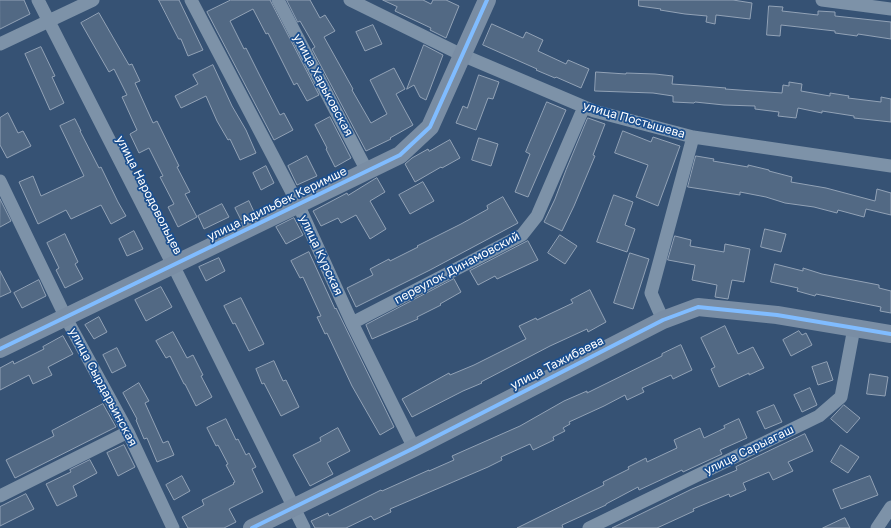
<!DOCTYPE html>
<html>
<head>
<meta charset="utf-8">
<style>
  body { margin:0 }
  canvas { display:block; background:#365274 }
</style>
</head>
<body>
<canvas width="891" height="528"></canvas>
<script>
const g = document.querySelector('canvas').getContext('2d');
g.lineJoin = 'round';
function paint(path, color) { g.fillStyle = color; g.fill(path, 'evenodd'); }
function stroke(path, color, width, dash) { g.strokeStyle = color; g.lineWidth = width; g.lineCap = dash ? 'butt' : 'round'; g.setLineDash(dash || []); g.stroke(path); }
function write(font, color, halo, rows, align = 'center') {
  g.font = font + ' "Golos Text",sans-serif'; g.lineWidth = 3.5; g.setLineDash([]); g.textBaseline = 'middle'; g.strokeStyle = halo; g.fillStyle = color; for (const [text, x, y, turn = 0] of rows) {
    g.save(); g.translate(x, y); g.rotate((+turn || 0) * Math.PI / 180); g.textAlign = isNaN(turn) ? turn : align; if (halo) g.strokeText(text, 0, 0); g.fillText(text, 0, 0); g.restore();
  }
}
const building = new Path2D(`
  M0 0H24L30 14 0 29Z
  M159 0H179L203 50 188 56 181 39H179Z
  M231 0H270L319 95 307 101 297 83 294 85 268 33 266 34 253 9 230 21 244 49 246 48 259 74 280 115 284 113 293 130 274 140 207 12Z
  M287 0H310L320 18 325 15 335 31 324 37 343 71 353 89 352 90 371 123 387 114 370 80 394 68 405 89 396 94 413 125 390 138 391 139 366 151 312 49 315 47 300 21 298 22Z
  M383 0H423L431 4 433 0H446L459 6 446 38 430 30 431 28 395 11 397 7Z
  M639 0H733L752 3 750 19 716 15 715 24 706 22 707 16 685 14 660 10 661 9 639 6Z
  M769 6 783 7 782 11 818 15V11L835 12V16L891 22V39L858 34 857 36 835 33V31L781 25 780 36 767 35Z
  M99 13 129 65 132 64 140 81 135 83 153 123 157 121 179 166 177 167 190 192 185 194 197 217 178 227 168 207 174 204 160 177 163 176 149 148 139 153 130 134 137 130 122 97 127 95 114 69 109 72 81 23Z
  M492 24 523 38 526 32 543 40 538 51 566 64 568 60 589 69 581 88 556 77 555 78 536 70 537 69 483 45Z
  M373 25 382 44 365 51 356 32Z
  M424 45 443 55 426 100 420 97 414 85 407 89Z
  M41 47 55 76 52 77 64 103 50 110 25 54Z
  M213 65 232 106 246 130 256 153 240 160 230 139 228 140 217 121 206 96 181 108 175 96 198 84 193 75Z
  M596 72 626 74V73L655 74 673 76 672 84 701 86 726 88 725 89 782 93 783 85 789 86V82L802 84 801 91 830 96V93L849 96 848 98 881 102V97L891 99V122L854 118V116L822 111V113L798 108 796 118 778 116 779 112 755 109V106L724 105 695 102 694 103 673 102V96L653 93 595 91Z
  M479 75 499 82 493 99 488 98 476 130 456 123 463 106 467 108Z
  M547 102 566 110 528 197 515 192 530 154 526 152Z
  M8 113 18 133 23 131 31 146 7 158 0 145V118Z
  M330 117 351 158 335 167 326 149 327 148 315 125Z
  M588 118 605 124 593 155 595 156 574 206 562 231 544 222 555 199 566 170Z
  M75 119 81 131H80L99 168 101 167 118 202 126 216 111 224 101 205 71 219 66 210 38 224 19 182 33 176 41 196 84 176 60 126Z
  M623 131 651 142 653 137 680 146 658 206 636 197 648 165 615 153Z
  M479 138 498 144 491 166 472 160Z
  M450 140 460 158 442 168 441 167 415 182 405 164 412 158 428 149 429 151Z
  M307 156 317 176 297 185 288 166Z
  M696 156 714 159 713 161 748 167V165L769 170V171L792 177 791 182 826 188 875 201 877 189 891 193V215L866 209 864 217 838 210 837 213 814 207 785 203 766 197 740 192V195L688 187Z
  M266 166 274 183 261 190 253 173Z
  M377 178 385 192 370 201 386 229 370 239 356 215 341 223 338 218 321 226 313 211 347 193 348 195Z
  M423 182 434 201 410 214 399 195Z
  M614 195 633 202 625 225 635 229 627 252 597 242Z
  M503 197 518 223 430 270 356 307 347 288 373 275 370 269 389 259 390 261 418 247 417 246 461 224 488 209 487 206Z
  M0 199 11 221 0 227Z
  M249 201 255 214 241 220 235 208Z
  M222 204 229 217 204 229 198 216Z
  M294 218 303 235 286 244 276 227Z
  M765 229 786 234 781 252 761 247Z
  M134 231 143 249 127 256 119 239Z
  M65 234 78 262 75 264 83 279 65 288 56 270 59 268 47 243Z
  M560 235 577 246 565 264 548 253Z
  M675 236 691 240 690 246 724 252 725 244 750 249 744 282 732 280 728 299 715 297 717 285 692 280 695 265 668 260Z
  M528 241 538 260 497 279 495 276 478 285 470 271Z
  M309 252 335 309 336 308 394 427 380 435 352 386 327 333 325 334 317 317 321 316 303 277 300 278 291 261Z
  M630 253 649 259 633 309 614 303Z
  M219 258 225 271 206 281 199 267Z
  M775 264 803 271V268L822 274 879 285V288L891 291V313L880 311 881 307 816 294 815 296 797 291 798 288 771 282Z
  M0 271 11 292 0 297Z
  M454 279 461 292 440 304 441 305 417 317 418 319 372 339 366 325Z
  M39 280 46 296 22 308 14 293Z
  M161 287 172 307 146 321 135 300Z
  M590 290 606 322 588 332 587 329 550 346 481 382 482 383 463 391 412 417 402 399 449 373 450 375 474 365 526 339 519 326 536 318 537 320 573 303 571 300Z
  M241 298 264 344 249 351 235 323 233 324 224 306Z
  M99 317 107 332 94 339 85 325Z
  M725 326 738 354 753 347 764 368 749 375V373L719 387 711 369 715 367 701 338Z
  M799 331 802 335 806 333 812 345 791 356 783 340Z
  M173 332 187 358 193 355 203 375 201 376 212 397 196 406 185 384H184L170 356 166 358 156 341Z
  M63 336 73 354 48 367 52 375 33 384 29 375 0 390V368L13 361 14 364 44 349 43 347Z
  M681 345 692 370 673 379 671 375 642 388 644 392 627 400 625 395 604 406 569 422 570 424 563 428 565 431 553 437 554 440 533 450 530 444 501 457 502 460 488 467 390 509 391 512 374 520 371 516 346 528H315L311 521 328 513 329 516 381 490 382 491 429 470V471L454 460 452 456 520 426 564 401 587 391V393L662 356V354Z
  M117 348 126 366 112 373 103 355Z
  M274 361 283 381 286 380 299 407 281 416 264 383 262 384 256 369Z
  M827 362 833 380 818 385 812 367Z
  M870 374 888 377 885 396 867 394Z
  M139 383 149 401 145 403 163 443 168 441 174 455 157 462 147 438 144 439 136 420 137 419 123 393Z
  M810 388 817 405 802 412 794 395Z
  M103 404 116 427 15 478 6 460 54 436 52 431Z
  M774 405 782 422 765 429 757 412Z
  M844 405 860 418 847 433 831 419Z
  M226 419 236 440 238 439 246 455 249 453 256 467 252 469 263 492 229 509 236 522 224 528H188L182 517 204 505 202 500 234 484 233 483 235 482 226 465 228 464 218 445 216 446 207 428Z
  M739 419 747 438 720 450 722 454 683 472 682 470 639 490 638 487 606 504V505L562 525 563 528H517L604 485 603 482 629 469 628 467 646 458 647 462 677 448 674 440 700 428 704 438 725 428 724 426Z
  M338 428 350 451 327 463 333 474 310 486 293 455 321 441 320 438Z
  M805 434 813 451 788 462 793 471 773 480 769 472 743 483 746 490 730 497 729 494 693 509 694 511 657 528H612L692 489 737 470 736 467Z
  M124 445 135 467 118 476 107 453Z
  M841 445 859 457 848 473 831 462Z
  M90 460 97 473 73 486 77 496 57 506 46 484 71 472 70 470Z
  M182 476 190 491 174 500 166 485Z
  M870 476 878 495 841 509 833 490Z
  M26 494 34 509 0 526V507Z
  M845 518 850 528H823Z`);
paint(building, '#526984');
stroke(building, '#92a2b6', 1);
stroke(new Path2D(`
  M38 0 173 265 304 528
  M191 0 298 204 352 323 414 448
  M278 0 367 171
  M350 0 462 55 594 111 693 137 891 166
  M822 0 891 9
  M0 44 93 0
  M0 181 66 318 128 432 173 528
  M663 320 651 293 693 137
  M352 323 522 235 537 216 584 107
  M0 496 128 432
  M589 528 819 416 841 397 854 328
  M877 528 891 507`), '#7d92a8', 13);
stroke(new Path2D(`
  M0 349 400 155 430 127 487 0
  M252 528 414 448 663 320 698 307 777 315 891 334`), '#798da4', 18);
stroke(new Path2D(`
  M0 349 400 155 430 127 487 0
  M252 528 414 448 663 320 698 307 777 315 891 334`), '#80bcff', 4);
write('12px', '#fff', '#1b4f8f', [
  ["улица Харьковская",323,85,62],
  ["улица Постышева",634,120,16],
  ["улица Народовольцев",149,195,63],
  ["улица Адильбек Керимше",277,204,-26],
  ["улица Курская",321,255,65],
  ["переулок Динамовский",457,268,-28],
  ["улица Тажибаева",557,363,-27],
  ["улица Сырдарьинская",103,387,62],
  ["улица Сарыагаш",749,450,-26]
]);
</script>
</body>
</html>
